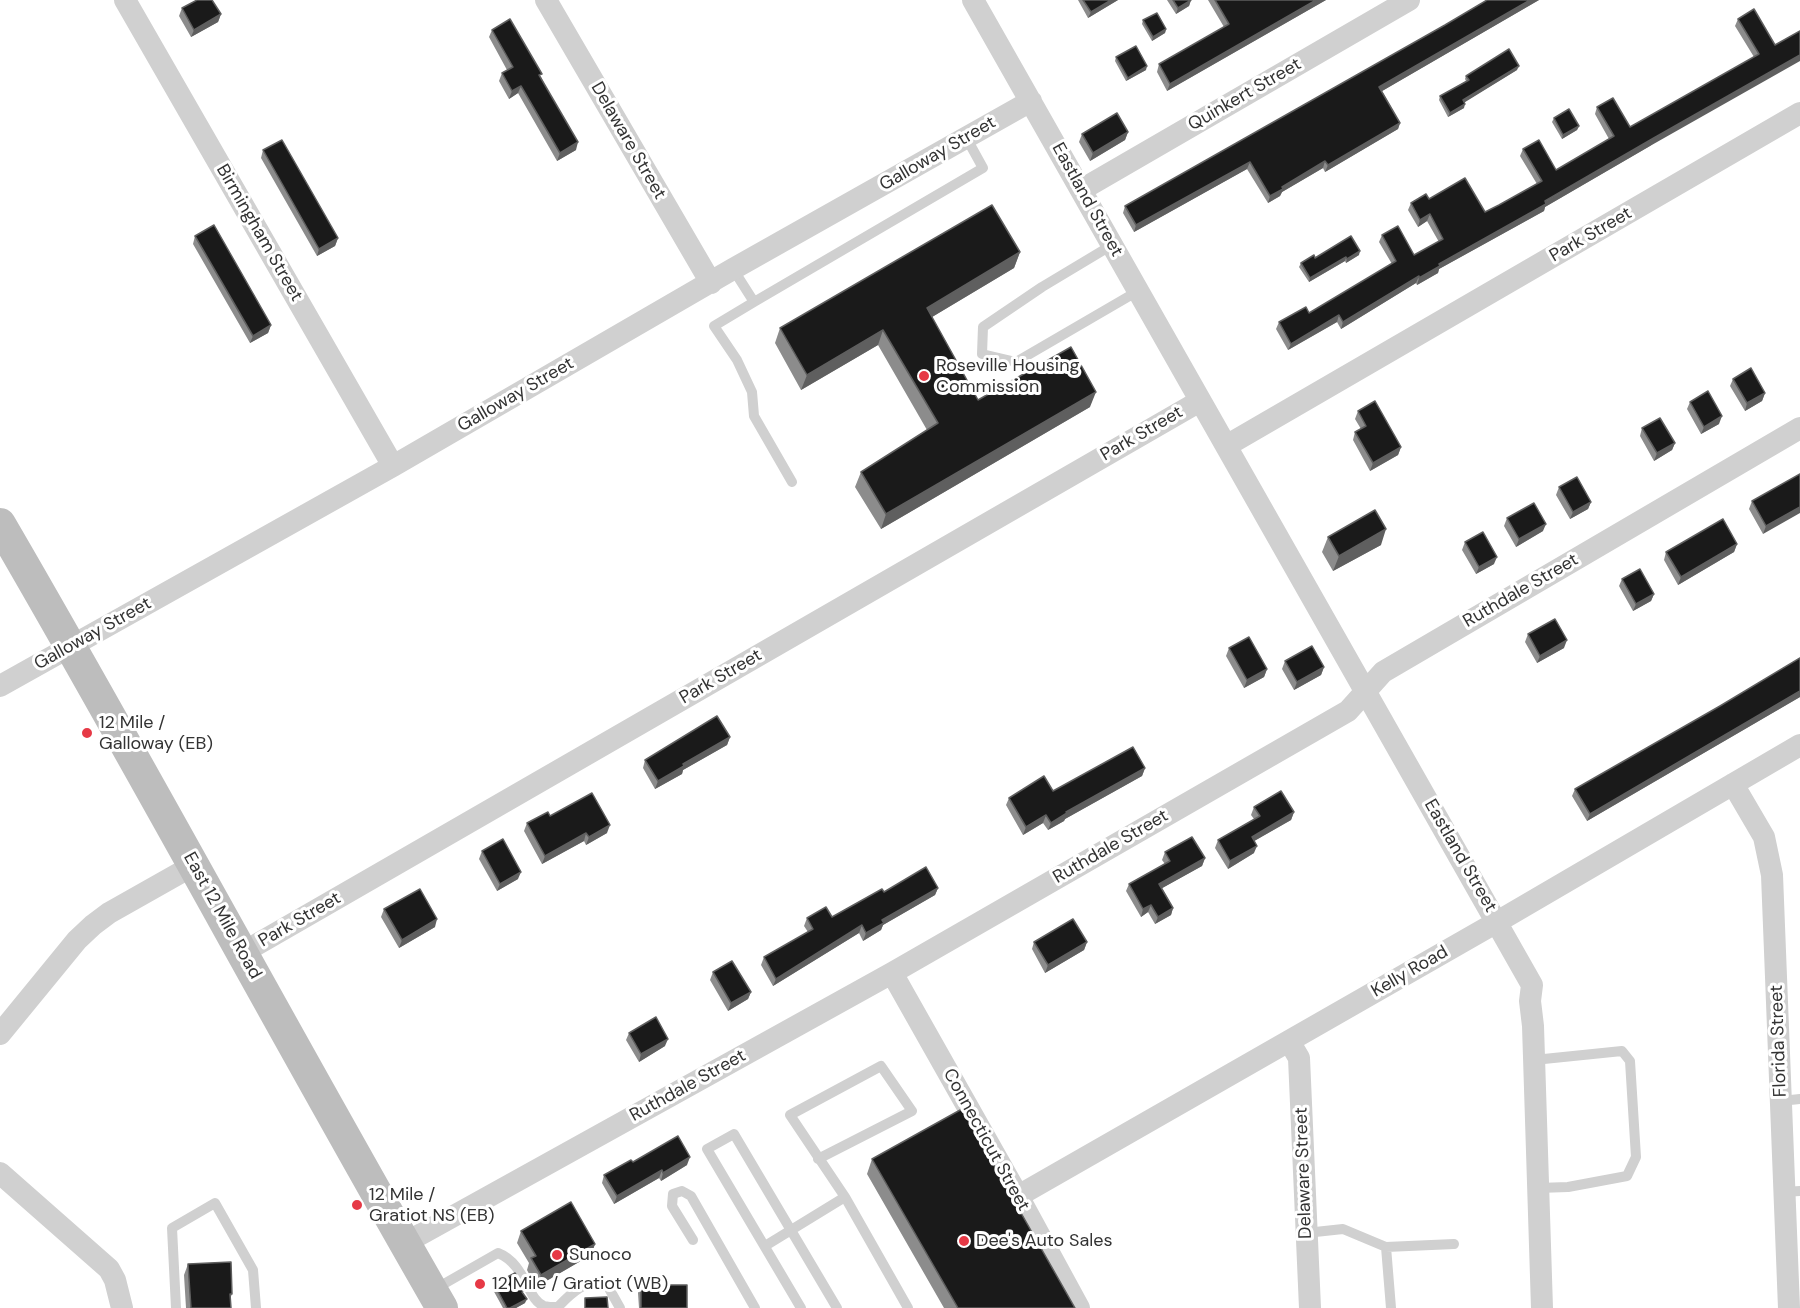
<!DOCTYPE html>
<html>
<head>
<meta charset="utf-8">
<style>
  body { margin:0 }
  canvas { display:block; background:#fff }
</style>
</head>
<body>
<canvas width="1800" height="1308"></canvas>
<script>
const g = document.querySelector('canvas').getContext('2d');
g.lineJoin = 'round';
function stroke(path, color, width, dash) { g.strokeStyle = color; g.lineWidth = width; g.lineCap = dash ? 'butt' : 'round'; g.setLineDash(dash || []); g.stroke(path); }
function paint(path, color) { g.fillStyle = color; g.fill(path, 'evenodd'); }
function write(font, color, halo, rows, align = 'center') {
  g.font = font + ' "DM Sans",sans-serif'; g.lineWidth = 6; g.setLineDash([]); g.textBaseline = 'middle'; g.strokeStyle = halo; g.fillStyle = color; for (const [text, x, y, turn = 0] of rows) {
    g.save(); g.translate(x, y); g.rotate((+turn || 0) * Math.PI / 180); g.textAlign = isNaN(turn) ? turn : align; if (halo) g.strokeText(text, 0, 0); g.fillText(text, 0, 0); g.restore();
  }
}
stroke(new Path2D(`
  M1112 245 1042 287 983 327 982 354 1016 362 1138 291
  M733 269 754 302 714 326 737 360 752 392 754 416 792 482
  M754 302 983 168 967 139
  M1534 1060 1622 1051 1630 1061 1636 1157 1627 1176 1568 1187 1538 1188
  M1781 1101 1800 1099
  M818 1159 912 1111 881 1066 790 1115 845 1197 908 1308
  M1784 1192 1800 1191
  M1306 1233 1343 1229 1386 1247 1391 1308
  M693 1240 672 1206 673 1194 682 1191 691 1196 755 1308
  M765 1246 845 1197
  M1386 1247 1454 1244
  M435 1289 498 1253C526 1264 527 1300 544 1306 548 1307 554 1307 558 1307 570 1294 587 1278 606 1283L620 1308
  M176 1308 172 1228 215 1203 253 1270 256 1308
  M801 1308 707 1149 734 1134 837 1308`), '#d0d0d0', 10);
stroke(new Path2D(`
  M125 0 393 466
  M546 0 711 283
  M973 0 1532 985 1530 1001 1533 1026 1542 1308
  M1081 190 1409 0
  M1226 446 1800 113
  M0 686 393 466 733 269 1031 101
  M1733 784 1764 837 1772 875 1789 1308
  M242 953 1200 401
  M892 973 1018 1196 1079 1308
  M0 1034 77 940 93 925 109 913 194 865
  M1289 1041 1299 1058 1310 1308
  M0 1173 109 1269 115 1280 122 1308
  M1018 1196 1497 922 1800 745
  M405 1243 892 973 1348 711 1383 672 1800 428`), '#d0d0d0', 22);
stroke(new Path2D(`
  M0 524C151 783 292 1048 442 1308`), '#bdbdbd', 32);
paint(new Path2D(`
  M1078 0H1118L1088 18Z
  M1167 0H1191L1189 6 1176 14Z
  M1208 0H1326L1167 91 1157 72 1159 64 1224 27Z
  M1487 0H1539L1382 91 1400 123 1398 129 1325 172 1323 168 1282 192 1280 196 1268 203 1247 169 1134 232 1123 213 1125 206 1445 25Z
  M182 8 221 14 218 22 191 37 179 16Z
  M1738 19 1775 45 1650 146 1545 207 1544 211 1439 269 1438 273 1417 285 1416 283 1341 329 1337 322 1288 350 1276 329 1279 322 1309 313 1392 264 1379 242 1382 235 1414 255 1439 242 1427 221 1418 227 1408 210 1411 203 1429 199 1485 212 1499 205 1537 184 1520 156 1523 149 1556 170 1609 139 1595 114 1597 107 1630 127 1754 57 1735 26Z
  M1143 20 1166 29 1165 33 1152 41 1142 24Z
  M492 30 541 77 576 150 557 161 518 93 509 99 499 81 502 73 507 70 489 37Z
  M1116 57 1146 70 1126 81 1115 61Z
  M1517 70 1464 102V108L1448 117 1439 100 1440 96 1466 81 1465 79 1466 76Z
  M1554 118 1579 126 1577 130 1562 139 1552 122Z
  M1128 132 1125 140 1090 161 1079 142 1082 134Z
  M263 150 338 238 335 246 317 256 261 158Z
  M195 236 271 325 268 333 250 343 193 244Z
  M1020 252 1014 268 932 317 978 400 1090 407 881 529 855 487 861 472 927 430 878 345 801 390 775 343 780 328Z
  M1359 255 1346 263 1345 261 1309 282 1299 267 1301 263 1315 258Z
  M1733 379 1765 393 1762 401 1745 411 1730 386Z
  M1690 402 1719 424 1701 434 1687 409Z
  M1358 411 1401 447 1398 455 1370 471 1353 440 1355 432 1361 429 1355 419Z
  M1642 428 1675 443 1672 450 1654 461 1640 436Z
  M1800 474 1763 534 1749 509 1752 501Z
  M1559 487 1591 502 1588 509 1570 519 1556 495Z
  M1507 518 1543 531 1516 547 1504 526Z
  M1328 537 1381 545 1333 571 1322 552Z
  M1465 542 1494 564 1476 574 1462 550Z
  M1737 544 1734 552 1678 585 1664 560 1666 552Z
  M1622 579 1654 594 1651 601 1633 611 1619 586Z
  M1528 634 1564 648 1537 663 1525 642Z
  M1229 648 1267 669 1264 677 1244 688 1226 656Z
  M1800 658V697L1587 821 1572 796 1575 789 1720 706Z
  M1285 661 1324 667 1321 675 1294 690 1282 669Z
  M730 737 727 745 683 770 682 774 655 789 643 768 645 760Z
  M1145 768 1142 776 1065 819 1064 821 1048 830 1043 823 1023 835 1006 805 1009 798 1053 791Z
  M1254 807 1294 812 1291 820 1254 841V853L1228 869 1215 848 1218 840 1254 819 1251 815Z
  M550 816 607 833 586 845 584 841 542 864 524 831 527 823Z
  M482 851 518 879 497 891 479 859Z
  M1165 852 1205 858 1202 866 1162 888 1173 908 1171 915 1155 924 1148 912 1141 917 1126 891 1129 884 1165 864 1162 860Z
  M938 888 935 895 883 925 881 930 863 941 859 933 773 986 761 965 764 957 808 932 804 926 807 918 832 917 884 892Z
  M384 909 435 927 399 948 381 917Z
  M1034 942H1087L1084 950 1045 973 1032 949Z
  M713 972 751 992 748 999 728 1011 710 980Z
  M629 1033 665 1046 639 1062 626 1040Z
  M872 1159 1075 1308H944L867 1174Z
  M633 1162 687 1165 661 1181 659 1178 614 1204 602 1183 604 1175Z
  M521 1231 595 1244 591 1255 536 1287 527 1270 529 1263 517 1243Z
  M188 1264 232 1294 230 1299 231 1308H186L184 1275Z
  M494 1284 524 1294 525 1303 516 1308H503L492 1288Z
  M641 1285 687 1308H639L638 1293Z`), '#8c8c8c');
paint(new Path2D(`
  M1111 0H1118L1088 18 1091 12Z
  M1191 0 1189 6 1176 14 1178 8Z
  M1316 0H1326L1167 91 1170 84Z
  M1530 0H1539L1377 94 1379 87Z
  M221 14 218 22 191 37 194 30Z
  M1166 29 1165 33 1152 41 1153 37Z
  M1800 55V61L1650 146 1545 207 1544 211 1439 269 1438 273 1417 285 1419 278 1439 264 1652 139Z
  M1147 66 1146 70 1126 81 1128 78Z
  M1519 66 1517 70 1462 104 1463 100Z
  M521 86 518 93 509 99 512 91Z
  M1465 104 1464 108 1448 117 1450 113Z
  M1400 123 1398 129 1325 172 1328 165Z
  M1579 126 1577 130 1562 139 1563 135Z
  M1128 132 1125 140 1090 161 1093 153Z
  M578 142 576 150 557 161 560 153Z
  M1325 161 1323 168 1282 192 1280 196 1268 203 1270 196 1282 187Z
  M1250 162 1247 169 1134 232 1136 225Z
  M1430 214 1427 221 1418 227 1420 220Z
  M338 238 335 246 317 256 319 249Z
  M1360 251 1359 255 1346 263 1347 259Z
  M1020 252 1014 268 922 323 927 308Z
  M1346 257 1345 261 1309 282 1310 278Z
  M1419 276 1416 283 1341 329 1343 322Z
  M1339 315 1337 322 1288 350 1291 344Z
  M271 325 268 333 250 343 253 336Z
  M883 330 878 345 801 390 807 375Z
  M1096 392 1090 407 881 529 886 514Z
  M1765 393 1762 401 1745 411 1747 403Z
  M1722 416 1719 424 1701 434 1704 427Z
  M1675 443 1672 450 1654 461 1657 453Z
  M1401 447 1398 455 1370 471 1373 463Z
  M1591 502 1588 509 1570 519 1573 512Z
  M1800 507V513L1763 534 1766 526Z
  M1546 524 1543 531 1516 547 1519 539Z
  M1386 529 1381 545 1333 571 1339 556Z
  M1737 544 1734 552 1678 585 1681 577Z
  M1497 557 1494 564 1476 574 1479 567Z
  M1654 594 1651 601 1633 611 1636 604Z
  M1567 640 1564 648 1537 663 1540 656Z
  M1324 667 1321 675 1294 690 1297 682Z
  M1267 669 1264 677 1244 688 1247 680Z
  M1800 691V697L1587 821 1590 814Z
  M730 737 727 745 683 770 682 774 655 789 658 781 683 764Z
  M1145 768 1142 776 1065 819 1064 821 1048 830 1051 823 1066 812Z
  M1294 812 1291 820 1249 844 1252 837Z
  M1046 815 1043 823 1023 835 1026 827Z
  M610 825 607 833 586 845 589 837Z
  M586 833 584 841 542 864 545 856Z
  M1257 846 1254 853 1228 869 1230 861Z
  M1205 858 1202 866 1157 891 1159 884Z
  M521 872 518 879 497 891 500 884Z
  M938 888 935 895 883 925 881 930 863 941 866 933 882 920Z
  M1151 905 1148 912 1141 917 1143 909Z
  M1173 908 1171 915 1155 924 1158 917Z
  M437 919 435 927 399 948 402 940Z
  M862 925 859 933 773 986 776 979Z
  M1087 942 1084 950 1045 973 1048 965Z
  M751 992 748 999 728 1011 731 1003Z
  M668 1039 665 1046 639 1062 641 1054Z
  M690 1157 687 1165 661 1181 663 1173Z
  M662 1170 659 1178 614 1204 617 1196Z
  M595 1244 591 1255 536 1287 541 1275Z
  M527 1299 525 1303 516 1308H510Z`), '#5f5f5f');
const building = new Path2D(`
  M197 0H212L221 14 194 30 182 8Z
  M1083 0H1111L1091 12Z
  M1173 0H1191L1178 8Z
  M1215 0H1316L1170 84 1159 64 1229 24Z
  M1487 0H1530L1379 87 1400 123 1328 165 1325 161 1282 187 1283 189 1270 196 1250 162 1136 225 1125 206 1445 25Z
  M1754 9 1775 45 1800 31V55L1652 139 1545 201 1546 204 1439 264 1440 266 1419 278V276L1343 322 1339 315 1291 344 1279 322 1306 307 1309 313 1396 261 1382 235 1398 226 1414 255 1443 239 1430 214 1420 220 1411 203 1426 194 1429 199 1465 178 1485 212 1499 205 1542 181 1523 149 1539 140 1556 170 1614 136 1597 107 1613 98 1630 127 1759 54 1738 19Z
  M1157 13 1166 29 1153 37 1143 20Z
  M510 19 542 74 539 75 578 142 560 153 521 86 512 91 502 73 513 67 492 30Z
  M1136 46 1147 66 1128 78 1116 57Z
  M1509 49 1519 66 1463 100 1465 104 1450 113 1440 96 1469 80 1466 76Z
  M1569 109 1579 126 1563 135 1554 118Z
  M1117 113 1128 132 1093 153 1082 134Z
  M282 140 338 238 319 249 263 150Z
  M992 205 1020 252 927 308 978 400 1071 347 1096 392 886 514 861 472 938 423 883 330 807 375 780 328Z
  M214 225 271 325 253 336 195 236Z
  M1351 236 1360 251 1347 259 1346 257 1310 278 1301 263 1314 255 1315 258Z
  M1751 368 1765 393 1747 403 1733 379Z
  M1708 391 1722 416 1704 427 1690 402Z
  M1375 401 1401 447 1373 463 1355 432 1366 426 1358 411Z
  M1660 418 1675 443 1657 453 1642 428Z
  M1800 474V507L1766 526 1752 501Z
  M1577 477 1591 502 1573 512 1559 487Z
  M1534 503 1546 524 1519 539 1507 518Z
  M1375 510 1386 529 1339 556 1328 537Z
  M1723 519 1737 544 1681 577 1666 552Z
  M1483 532 1497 557 1479 567 1465 542Z
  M1640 569 1654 594 1636 604 1622 579Z
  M1555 619 1567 640 1540 656 1528 634Z
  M1249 637 1267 669 1247 680 1229 648Z
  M1312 646 1324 667 1297 682 1285 661Z
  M1800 658V691L1590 814 1575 789 1720 706Z
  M717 716 730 737 683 764 684 766 658 781 645 760Z
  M1133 747 1145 768 1066 812 1067 813 1051 823 1046 815 1026 827 1009 798 1044 776 1053 791Z
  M1281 791 1294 812 1252 837 1257 846 1230 861 1218 840 1260 816 1254 807Z
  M592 793 610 825 589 837 586 833 545 856 527 823 548 812 550 816Z
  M1192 837 1205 858 1159 884 1173 908 1158 917 1151 905 1143 909 1129 884 1170 861 1165 852Z
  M503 839 521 872 500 884 482 851Z
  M926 867 938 888 882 920 884 923 866 933 862 925 776 979 764 957 813 929 807 918 826 907 832 917 882 889 884 892Z
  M420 889 437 919 402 940 384 909Z
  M1073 919 1087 942 1048 965 1034 942Z
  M732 961 751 992 731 1003 713 972Z
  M656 1017 668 1039 641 1054 629 1033Z
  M962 1109 1075 1308H958L872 1159Z
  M678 1136 690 1157 663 1173 662 1170 617 1196 604 1175 631 1160 633 1162Z
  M571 1202 595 1244 541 1275 531 1258 536 1256 521 1231Z
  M231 1262 232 1294H230L231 1308H191L188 1264Z
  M515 1273 525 1290 522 1292 527 1299 510 1308H507L494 1284Z
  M641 1285H687V1308H641Z
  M607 1297 608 1308H585V1298Z`);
paint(building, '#1a1a1a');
stroke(building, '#5f5f5f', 1.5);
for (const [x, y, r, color] of [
  [924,376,6,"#e63946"],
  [87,733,6,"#e63946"],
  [357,1205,6,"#e63946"],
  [964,1241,6,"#e63946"],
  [557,1255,6,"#e63946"],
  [480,1284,6,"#e63946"]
]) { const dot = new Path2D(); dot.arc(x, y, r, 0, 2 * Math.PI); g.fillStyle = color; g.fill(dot); stroke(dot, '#fff', 2); }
write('18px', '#333', '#fff', [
  ["Quinkert Street",1245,95,-30],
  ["Delaware Street",628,141,60],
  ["Galloway Street",938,154,-30],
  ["Eastland Street",1087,200,61],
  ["Birmingham Street",259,233,60],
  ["Park Street",1591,235,-30],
  ["Galloway Street",516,395,-30],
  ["Park Street",1142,434,-30],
  ["Ruthdale Street",1521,591,-30],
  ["Galloway Street",93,634,-29],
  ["Park Street",721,677,-30],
  ["Ruthdale Street",1111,847,-30],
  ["Eastland Street",1460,856,60],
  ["East 12 Mile Road",222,916,61],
  ["Park Street",300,920,-30],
  ["Kelly Road",1410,972,-30],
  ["Florida Street",1779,1041,-92],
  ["Ruthdale Street",688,1086,-29],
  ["Connecticut Street",986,1140,61],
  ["Delaware Street",1304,1173,-92]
]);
write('18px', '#333', '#fff', [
  ["Roseville Housing",936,366],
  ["Commission",936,387],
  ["12 Mile /",99,723],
  ["Galloway (EB)",99,744],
  ["12 Mile /",369,1195],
  ["Gratiot NS (EB)",369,1216],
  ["Dee's Auto Sales",976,1241],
  ["Sunoco",569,1255],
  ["12 Mile / Gratiot (WB)",492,1284]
], 'left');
</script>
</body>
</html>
